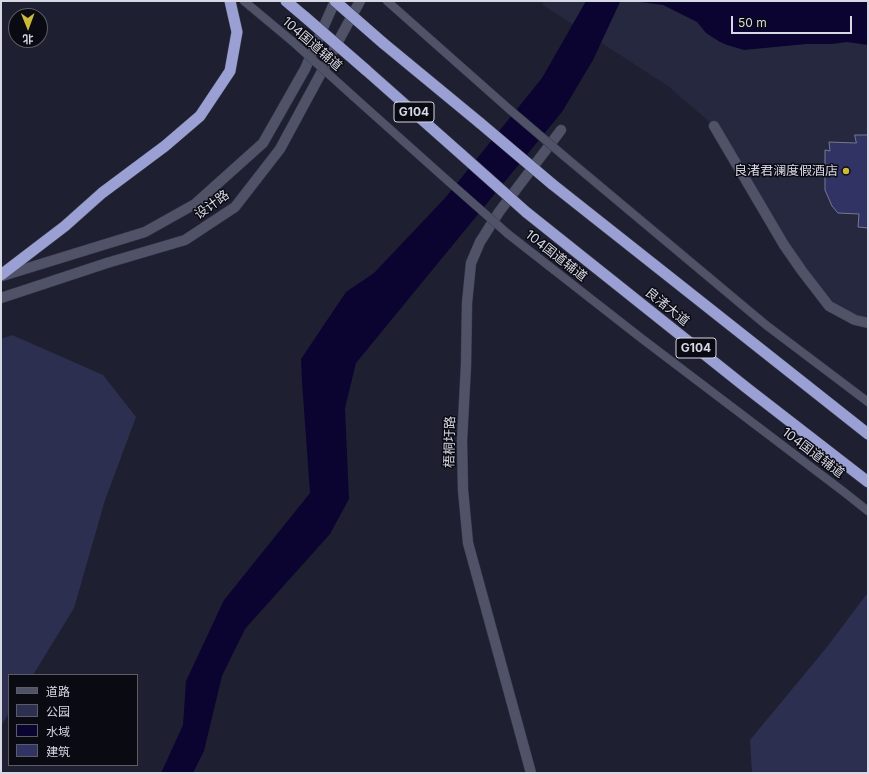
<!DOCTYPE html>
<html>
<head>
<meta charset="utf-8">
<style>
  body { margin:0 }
  #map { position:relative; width:869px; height:774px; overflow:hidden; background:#1e2032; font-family:Inter,"Noto Sans SC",sans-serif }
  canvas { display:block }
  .frame { position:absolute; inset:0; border:2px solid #d6d8e4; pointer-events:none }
  .legend { position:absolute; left:8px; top:674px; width:130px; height:92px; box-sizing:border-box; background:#0a0a12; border:1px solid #5c5c66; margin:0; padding:5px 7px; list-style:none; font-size:12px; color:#d6d8e4 }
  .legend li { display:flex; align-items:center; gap:8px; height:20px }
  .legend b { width:20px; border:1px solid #5c5c66 }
  .north { position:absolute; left:8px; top:8px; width:40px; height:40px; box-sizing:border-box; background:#0a0a12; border:1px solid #5c5c66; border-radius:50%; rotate:179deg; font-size:11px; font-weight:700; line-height:16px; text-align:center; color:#d6d8e4 }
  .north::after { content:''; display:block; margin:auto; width:14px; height:18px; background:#cdb938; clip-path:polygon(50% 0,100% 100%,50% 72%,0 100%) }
  .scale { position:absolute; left:731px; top:16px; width:121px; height:18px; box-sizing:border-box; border:2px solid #d6d8e4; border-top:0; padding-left:5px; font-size:12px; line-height:14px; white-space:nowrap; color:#d6d8e4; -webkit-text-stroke:3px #0a0a12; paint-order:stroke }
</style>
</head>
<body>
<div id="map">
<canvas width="869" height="774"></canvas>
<div class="frame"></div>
<ul class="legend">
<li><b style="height:5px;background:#505268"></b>道路</li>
<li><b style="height:11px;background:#2d2f50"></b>公园</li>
<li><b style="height:11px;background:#0b0431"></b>水域</li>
<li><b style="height:11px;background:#323365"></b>建筑</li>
</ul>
<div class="north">北</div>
<div class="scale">50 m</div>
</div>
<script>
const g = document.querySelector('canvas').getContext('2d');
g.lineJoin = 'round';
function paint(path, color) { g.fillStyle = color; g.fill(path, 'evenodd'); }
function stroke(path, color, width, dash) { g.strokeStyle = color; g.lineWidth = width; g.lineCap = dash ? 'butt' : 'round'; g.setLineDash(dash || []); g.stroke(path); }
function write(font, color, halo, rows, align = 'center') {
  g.font = font + ' Inter,"Noto Sans SC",sans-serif'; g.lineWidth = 3; g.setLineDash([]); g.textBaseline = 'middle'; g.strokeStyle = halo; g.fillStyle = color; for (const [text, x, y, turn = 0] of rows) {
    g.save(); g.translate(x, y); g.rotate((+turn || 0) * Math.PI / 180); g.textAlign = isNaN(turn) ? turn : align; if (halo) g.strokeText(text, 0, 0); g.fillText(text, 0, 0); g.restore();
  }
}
paint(new Path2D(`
  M542 1H868V319L829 306 714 126 668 86 543 5Z`), '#262840');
paint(new Path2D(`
  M12 335 103 375 136 417 105 500 74 608 33 675H9V713L1 726V339Z
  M866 595 868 596V773H752L750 740 827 647Z`), '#2d2f50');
paint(new Path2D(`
  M586 1H868V45L847 42 832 44H806L744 50 727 45 720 42 706 33 697 22 663 5 640 2H620L593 60 562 112 356 363 345 408 349 499 330 534 245 629 222 676 204 751 193 773H161L183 725 186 681 224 600 310 493 302 382 301 359 346 292 374 273 445 198 542 78Z`), '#0b0431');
const building = new Path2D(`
  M855 135H868V228L858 227 859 214 838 213 832 206 825 190V150L830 151 829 142 856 143Z`);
paint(building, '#323365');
stroke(building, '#76788f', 1);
const service = new Path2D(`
  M244 1 292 41
  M387 1 509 109
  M354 97 448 181
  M564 156 766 325 868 402
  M508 234 641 338 844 492 868 511`);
const minor = new Path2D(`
  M714 126 784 245 802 271 829 306 855 320 868 323`);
const tertiary = new Path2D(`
  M531 773 468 543 463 490 462 441 466 365 467 303 471 263 480 242 499 212 561 130`);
const secondary = new Path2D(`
  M2 276 145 232 195 204 263 143 305 69 335 1
  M1 298 107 263 185 240 235 207 280 149 360 1`);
const trunk = new Path2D(`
  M286 1 305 17
  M383 43 480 123
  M366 70 462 155
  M552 184 868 434
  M526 212 748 389 868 482
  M1 275 65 226 102 193 165 146 200 116 230 71 237 32 230 1`);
stroke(service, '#3a3b4a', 9);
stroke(minor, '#3a3b4a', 11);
stroke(tertiary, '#3a3b4a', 11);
stroke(secondary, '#3a3b4a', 11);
stroke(trunk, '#3a3b4a', 12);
stroke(service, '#505268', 8);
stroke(minor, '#505268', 10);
stroke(tertiary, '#505268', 10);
stroke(secondary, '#505268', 10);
stroke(trunk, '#9ba0d4', 11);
const serviceBridge = new Path2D(`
  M292 41 354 97
  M509 109 564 156
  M448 181 508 234`);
const trunkBridge = new Path2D(`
  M335 1 383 43
  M305 17 366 70
  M480 123 552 184
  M462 155 526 212`);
stroke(serviceBridge, '#3a3b4a', 9, []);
stroke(trunkBridge, '#3a3b4a', 12, []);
stroke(serviceBridge, '#505268', 8);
stroke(trunkBridge, '#9ba0d4', 11);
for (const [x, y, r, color] of [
  [846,171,4,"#cdb938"]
]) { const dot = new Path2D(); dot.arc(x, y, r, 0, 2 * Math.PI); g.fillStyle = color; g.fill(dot); stroke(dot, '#0a0a12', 1.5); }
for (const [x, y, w] of [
  [414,112,40],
  [696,348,40]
]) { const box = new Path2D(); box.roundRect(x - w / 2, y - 10, w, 20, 3); g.fillStyle = '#0a0a12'; g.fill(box); stroke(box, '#d6d8e4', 1); }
write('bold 12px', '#d6d8e4', null, [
  ["G104",414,112],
  ["G104",696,348]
]);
write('13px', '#d6d8e4', '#0a0a12', [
  ["104国道辅道",312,44,41],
  ["设计路",212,205,-36],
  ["104国道辅道",556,256,38],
  ["良渚大道",667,307,39],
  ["梧桐圩路",450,442,-89],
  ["104国道辅道",813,453,37]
]);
write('13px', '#d6d8e4', '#0a0a12', [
  ["良渚君澜度假酒店",838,171]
], 'right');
</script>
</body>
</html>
